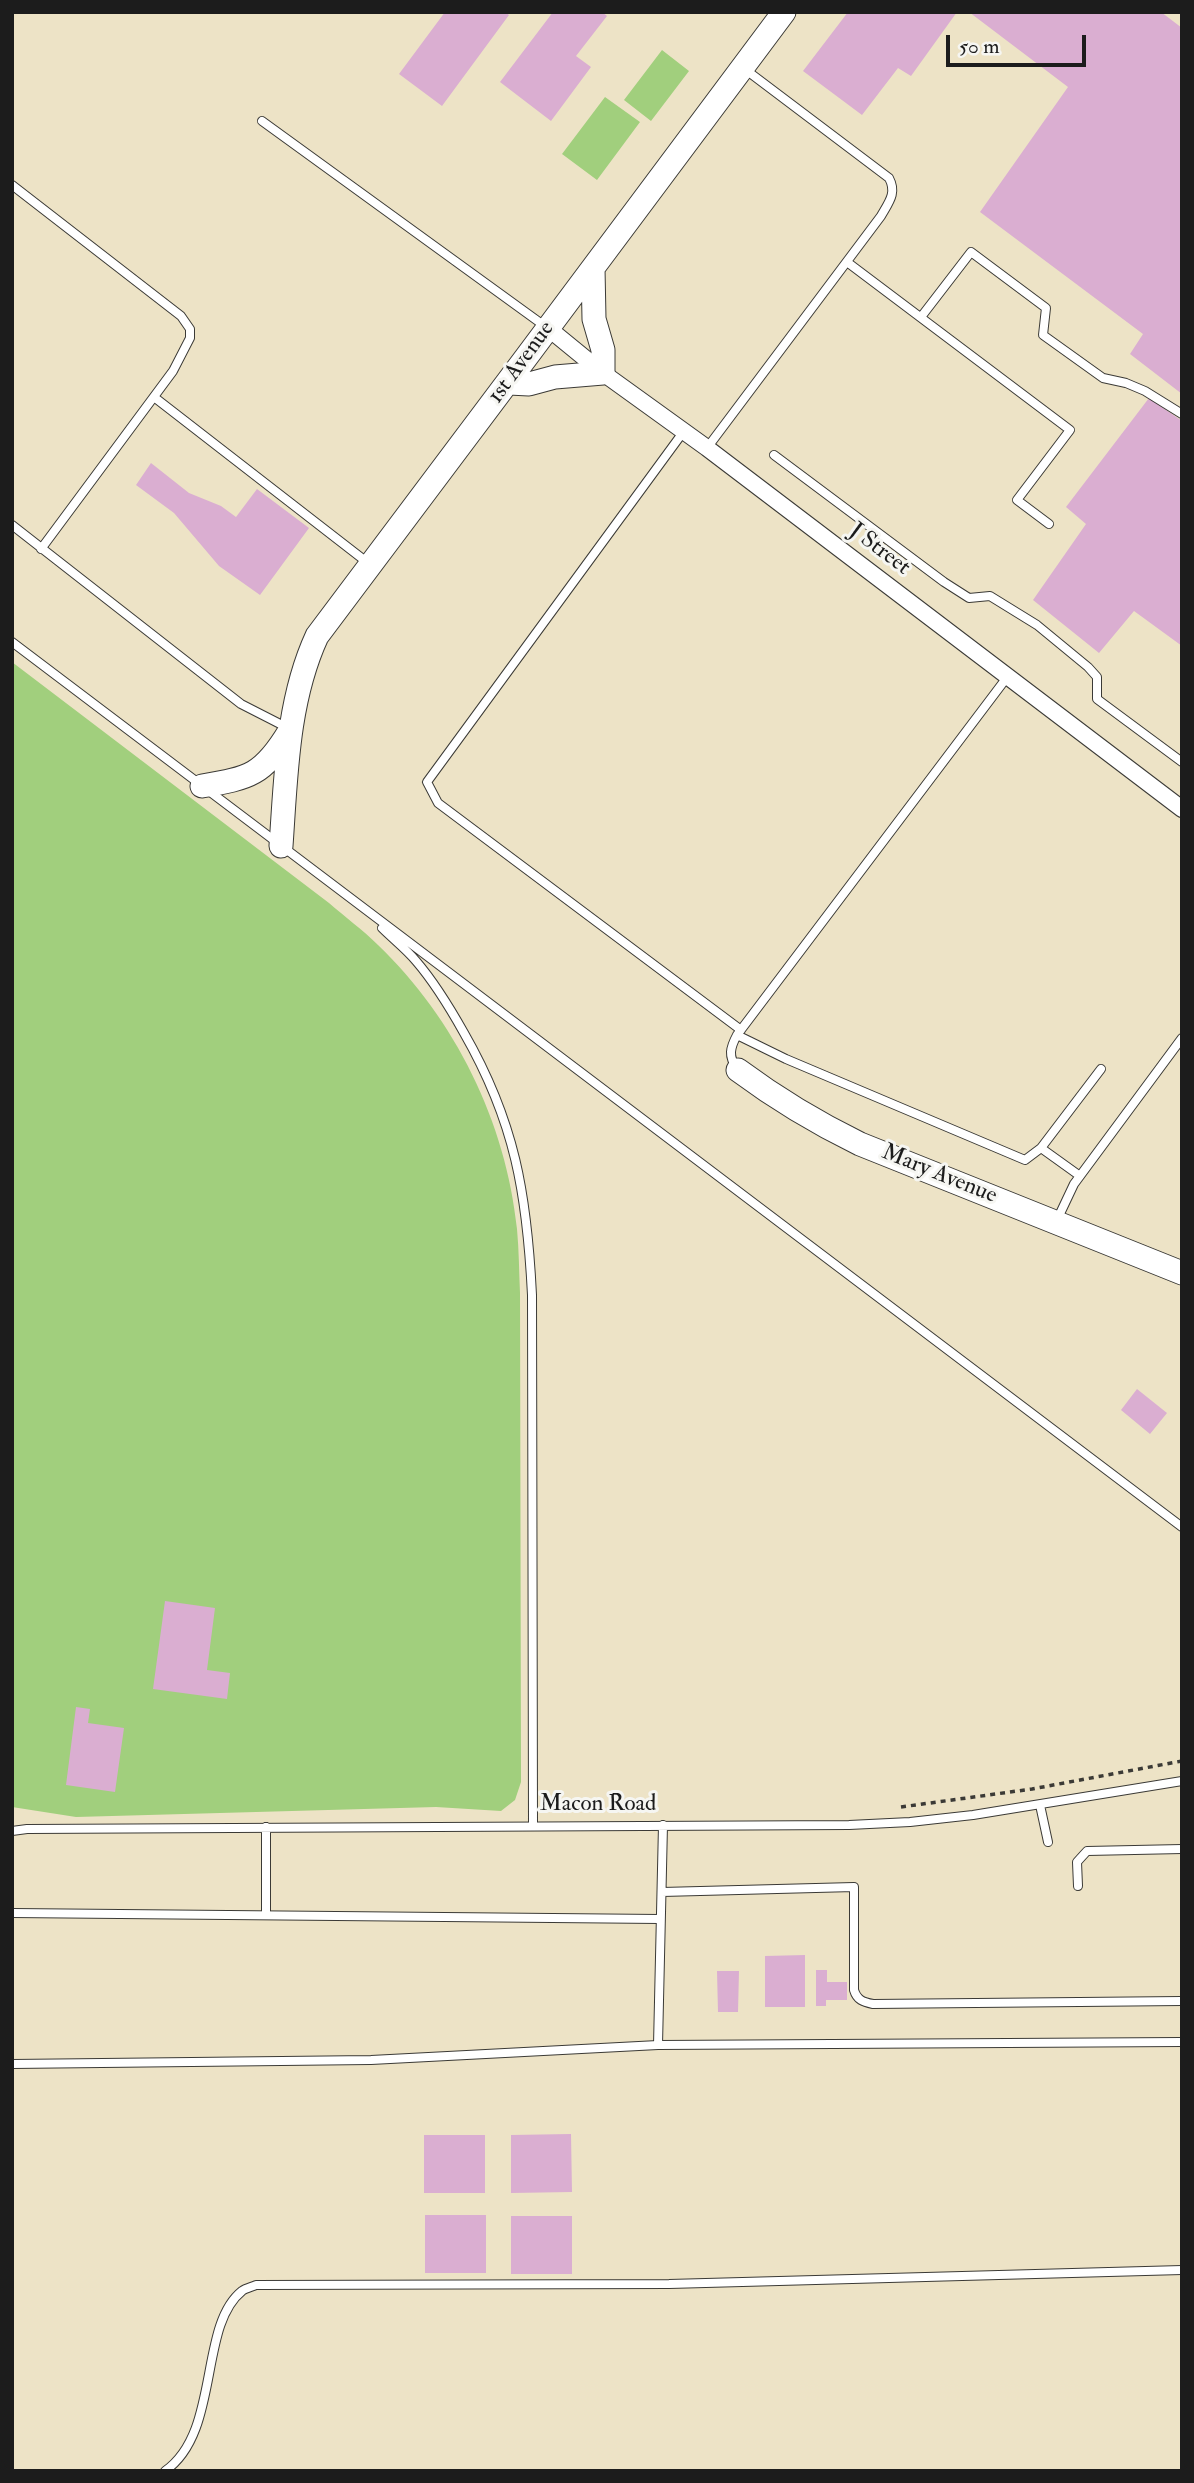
<!DOCTYPE html>
<html>
<head>
<meta charset="utf-8">
<style>
  body { margin:0 }
  #map { position:relative; width:1194px; height:2483px; overflow:hidden; background:#ede3c6; font-family:"IM FELL Double Pica",serif }
  canvas { display:block }
  .frame { position:absolute; inset:0; border:14px solid #1c1c1c; pointer-events:none }
  .scale { position:absolute; left:946px; top:35px; width:140px; height:32px; box-sizing:border-box; border:4px solid #1c1c1c; border-top:0; padding-left:9px; font-size:21px; line-height:24px; white-space:nowrap; color:#1c1c1c; -webkit-text-stroke:5px #f6f6f2; paint-order:stroke }
</style>
</head>
<body>
<div id="map">
<canvas width="1194" height="2483"></canvas>
<div class="frame"></div>
<div class="scale">50 m</div>
</div>
<script>
const g = document.querySelector('canvas').getContext('2d');
g.lineJoin = 'round';
function paint(path, color) { g.fillStyle = color; g.fill(path, 'evenodd'); }
function stroke(path, color, width, dash) { g.strokeStyle = color; g.lineWidth = width; g.lineCap = dash ? 'butt' : 'round'; g.setLineDash(dash || []); g.stroke(path); }
function write(font, color, halo, rows, align = 'center') {
  g.font = font + ' "IM FELL Double Pica",serif'; g.lineWidth = 6; g.setLineDash([]); g.textBaseline = 'middle'; g.strokeStyle = halo; g.fillStyle = color; for (const [text, x, y, turn = 0] of rows) {
    g.save(); g.translate(x, y); g.rotate((+turn || 0) * Math.PI / 180); g.textAlign = isNaN(turn) ? turn : align; if (halo) g.strokeText(text, 0, 0); g.fillText(text, 0, 0); g.restore();
  }
}
paint(new Path2D(`
  M662 50 689 71 651 121 624 100Z
  M605 97 640 122 597 180 562 154Z
  M12 662 329 903C345 917 363 930 378 945 455 1019 506 1122 517 1229 519 1250 519 1272 520 1293L521 1782 515 1800 501 1811 436 1807 76 1817 12 1807Z`), '#a1cf7d');
paint(new Path2D(`
  M445 12H505L509 15 442 106 399 74Z
  M553 12H602L607 16 576 56 591 67 551 121 500 82Z
  M848 12H957L911 76 898 68 862 115 803 71Z
  M969 12H1161L1182 28V394L1130 354 1143 334 980 212 1068 87Z
  M1149 398 1182 421V646L1134 611 1099 653 1033 600 1086 524 1066 507Z
  M151 463 189 493 221 506 236 517 257 489 309 528 260 595 219 566 174 513 136 485Z
  M1137 1389 1167 1413 1150 1434 1121 1410Z
  M165 1601 215 1608 207 1670 230 1673 227 1699 153 1689Z
  M76 1707 90 1709 88 1723 124 1728 115 1792 66 1785Z
  M805 1955V2007H765V1956Z
  M816 1970H827V1982H847V2000H826V2006H816Z
  M717 1971H739L738 2012H718Z
  M571 2134 572 2192 511 2193V2135Z
  M424 2135H485V2193H424Z
  M425 2215H486V2273H425Z
  M511 2216H572V2274H511Z`), '#daaed1');
const lane = new Path2D(`
  M262 121 546 327
  M12 185 181 316 190 329V338L173 371 41 549
  M847 262 1070 430 1017 500 1049 524
  M921 317 971 252 1046 308 1043 335 1103 378 1126 383 1145 391 1182 414
  M154 397 368 563
  M684 431 427 782 438 803 741 1030
  M707 448 881 216C889 202 897 193 889 178L746 70
  M774 455 944 582 969 598 990 596 1037 625 1088 667 1097 677V699L1182 762
  M12 525 241 704 288 728
  M12 642 1182 1527
  M382 928C393 939 406 949 416 961 435 983 450 1008 464 1033 515 1122 527 1194 532 1295L533 1825
  M737 1035 786 1059 1025 1160 1041 1148 1101 1069
  M737 1069C728 1056 730 1048 737 1035L1008 676
  M1041 1148 1080 1176
  M1057 1220 1074 1184 1182 1038
  M1040 1805 1048 1842
  M266 1827V1915
  M12 1831 27 1829 849 1825 910 1822 973 1815 1182 1781
  M1078 1886 1077 1862 1087 1851 1182 1849
  M662 1892 854 1887V1990C857 2000 863 2002 873 2004L1182 2001
  M12 1913 660 1919
  M658 2045 1182 2042
  M12 2064 371 2060 658 2045 663 1825
  M165 2471C221 2432 198 2326 242 2291 246 2288 252 2287 256 2285L669 2284 1182 2270`);
const street = new Path2D(`
  M548 328 603 373 707 448 1182 809`);
const secondary = new Path2D(`
  M509 383 529 384 555 377 603 373V350L594 319 593 268
  M202 786C250 778 263 775 289 732
  M281 846C286 776 287 701 317 636 473 428 629 221 784 12
  M738 1070C777 1099 817 1123 860 1144L1182 1273`);
stroke(lane, '#3b3a36', 10);
stroke(street, '#3b3a36', 18);
stroke(secondary, '#3b3a36', 25);
stroke(new Path2D(`
  M901 1807 1032 1789 1182 1761`), '#3b3a36', 3.5, [5, 5]);
stroke(lane, '#fff', 8);
stroke(street, '#fff', 16);
stroke(secondary, '#fff', 23);
write('23px', '#1c1c1c', '#f6f6f2', [
  ["1st Avenue",522,363,-54],
  ["J Street",879,550,37],
  ["Mary Avenue",939,1175,22],
  ["Macon Road",598,1805]
]);
</script>
</body>
</html>
